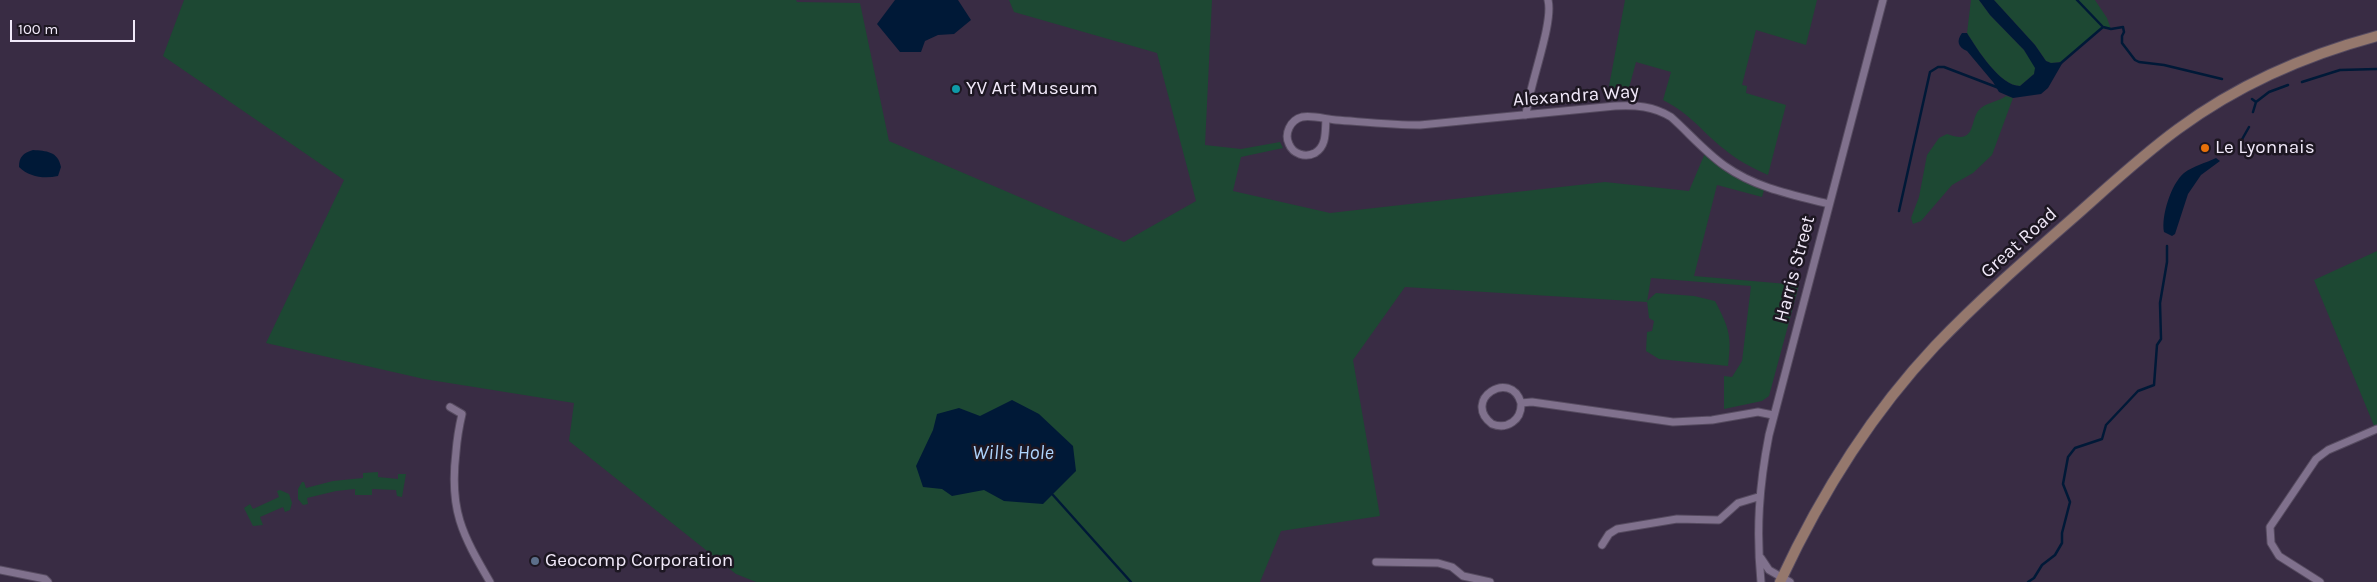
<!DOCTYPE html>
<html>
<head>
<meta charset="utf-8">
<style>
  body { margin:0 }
  #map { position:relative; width:2377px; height:582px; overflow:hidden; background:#392c44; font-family:Karla,sans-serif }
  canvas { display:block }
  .scale { position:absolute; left:10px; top:20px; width:125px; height:22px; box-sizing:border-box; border:2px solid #f1e9f9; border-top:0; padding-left:6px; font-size:15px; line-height:18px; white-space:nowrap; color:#f1e9f9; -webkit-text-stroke:4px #1d1722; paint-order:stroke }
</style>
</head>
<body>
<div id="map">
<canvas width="2377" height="582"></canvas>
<div class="scale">100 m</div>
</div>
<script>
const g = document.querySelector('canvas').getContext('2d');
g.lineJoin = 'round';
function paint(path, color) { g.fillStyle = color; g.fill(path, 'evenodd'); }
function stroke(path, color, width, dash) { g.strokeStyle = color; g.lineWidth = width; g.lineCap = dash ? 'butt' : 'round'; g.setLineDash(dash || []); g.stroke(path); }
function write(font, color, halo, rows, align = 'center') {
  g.font = font + ' Karla,sans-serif'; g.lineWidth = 5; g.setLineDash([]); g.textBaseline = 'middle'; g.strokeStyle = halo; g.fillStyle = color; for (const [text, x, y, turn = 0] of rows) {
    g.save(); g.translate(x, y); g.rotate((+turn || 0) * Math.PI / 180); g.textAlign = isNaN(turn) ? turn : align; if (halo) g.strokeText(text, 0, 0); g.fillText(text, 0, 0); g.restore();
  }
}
paint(new Path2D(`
  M184 0H796L797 2 860 3 889 141 1124 242 1196 201 1157 53 1014 12 1009 0H1212L1205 145 1241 149 1280 142 1283 148 1241 157 1233 191 1330 213 1605 182 1689 191 1705 153 1734 175 1764 190 1762 197 1717 185 1694 276 1799 285 1769 396 1762 401 1724 409V376L1732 377 1742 361 1751 286 1651 278 1647 302 1405 287 1353 360 1380 516 1281 531 1260 582H756L736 574 569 441 574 403 424 379 266 343 344 180 163 56Z
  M1625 0H1817L1806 45 1756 30 1742 85 1747 86 1746 93 1786 105 1768 175C1752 168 1737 160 1724 149 1701 131 1691 114 1663 100L1671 72 1636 62 1627 95 1607 97Z
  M1971 0H1979L1990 15 2024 50 2036 68 2034 74 2020 86C2000 86 1977 49 1967 33Z
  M1994 0H2095L2107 18 2111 29H2100L2063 62 2051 63 2046 61 2035 45Z
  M2006 96 2013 98 1992 155 1973 173 1952 185 1921 221 1913 224 1911 218 1919 197 1927 155 1939 138 1947 134C1979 146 1968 118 1981 108 1988 102 1998 102 2006 96Z
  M2377 251V433L2314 280Z
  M1656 293 1694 296 1715 301C1729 328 1732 335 1728 366L1659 359 1646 351 1647 332 1652 331 1654 321 1649 318 1647 301Z
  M378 472V477L398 479V474H406L402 497 397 496 396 490 372 489V495H355V489L336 491 307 498 308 504 303 505 298 499V489L302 482H304L306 488 333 481 363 478V473Z
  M280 490 289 494 292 503 290 510 285 512 283 507 260 517 263 525 253 526 244 508 250 504 253 509 279 497 277 491Z`), '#1d4833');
paint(new Path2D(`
  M895 0H958L971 20 954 34 938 35 925 41 921 52H900L877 24Z
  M1979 0H1994L2035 45 2046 61 2051 63 2063 62 2048 88 2041 94 2013 98 1999 92 1993 82 1967 51C1958 47 1956 41 1962 33H1967C1977 49 2000 86 2020 86L2034 74 2035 68 2024 50 1990 15Z
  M33 150C46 151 58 151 61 167L58 176C44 179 29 177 19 167 19 157 23 153 33 150Z
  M2216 158 2220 161 2201 175 2188 194 2175 234 2172 236 2164 232C2161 216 2171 184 2184 173 2193 166 2206 163 2216 158Z
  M1012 400 1039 414 1073 446 1076 471 1043 504 1004 501 984 490 952 496 942 489 923 487 916 466 933 430 937 414 959 408 980 416Z`), '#001937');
stroke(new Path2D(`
  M2077 0 2103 27 2111 29 2123 27 2124 32 2122 36V43L2135 60 2139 62 2164 65 2222 79
  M2061 63 2103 27
  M2302 82 2340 70 2377 69
  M2252 99 2256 102 2269 92 2288 85
  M2253 112 2256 102
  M2240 143 2249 127
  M1899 211 1930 72 1938 67H1944L1999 88
  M1053 495 1131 582
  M2028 582 2034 578 2042 565 2055 555 2062 543V533L2070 502 2063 484 2068 457 2075 448 2102 439 2106 425 2138 391 2154 385 2157 345 2161 339 2160 303 2167 262V246`), '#001937', 2.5);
const minor = new Path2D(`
  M1526 115C1529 85 1554 23 1548 0
  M1326 119C1325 131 1327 146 1315 153 1305 158 1293 154 1289 144 1284 134 1290 120 1302 117 1312 115 1325 119 1336 120 1364 122 1392 125 1420 125L1615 106C1636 105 1653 106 1671 117 1689 133 1705 152 1725 166 1756 188 1793 195 1829 204
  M1521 403C1522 420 1507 430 1492 424 1461 400 1511 368 1521 403L1532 402 1673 422 1712 420 1758 412 1773 415
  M450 407 462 414C459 427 457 439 456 452 449 510 462 534 490 582
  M1602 545 1609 534 1617 529 1677 519 1719 520 1738 503 1758 497
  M1761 558 1769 570 1790 582
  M1376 562 1438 563 1452 567 1463 576 1490 582
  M0 570 45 579 48 582
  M1761 582C1756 530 1759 486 1769 435L1883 0
  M2320 582 2279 556 2271 543 2270 527 2316 459 2328 450 2377 429`);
const secondary = new Path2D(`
  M1780 582C1819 498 1871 414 1935 346 1978 301 2026 259 2073 218 2107 188 2141 156 2178 129 2236 86 2306 55 2377 36`);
stroke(minor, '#564b60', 9);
stroke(secondary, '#564b60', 12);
stroke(minor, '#80718d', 7);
stroke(secondary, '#95786d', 10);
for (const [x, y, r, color] of [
  [956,89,5,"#0f9aa8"],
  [2205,148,5,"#e8710a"],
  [535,561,5,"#5c6f8a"]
]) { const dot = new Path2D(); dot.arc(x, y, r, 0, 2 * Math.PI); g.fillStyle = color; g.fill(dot); stroke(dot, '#1d1722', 2); }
write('19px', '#f1e9f9', '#1d1722', [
  ["YV Art Museum",966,89],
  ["Le Lyonnais",2215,148],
  ["Geocomp Corporation",545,561]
], 'left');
write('19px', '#f1e9f9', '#1d1722', [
  ["Alexandra Way",1576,96,-4],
  ["Great Road",2019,243,-42],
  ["Harris Street",1795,269,-75]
]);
write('italic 20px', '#add3fc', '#1d1722', [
  ["Wills Hole",1013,453]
]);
</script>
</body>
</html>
